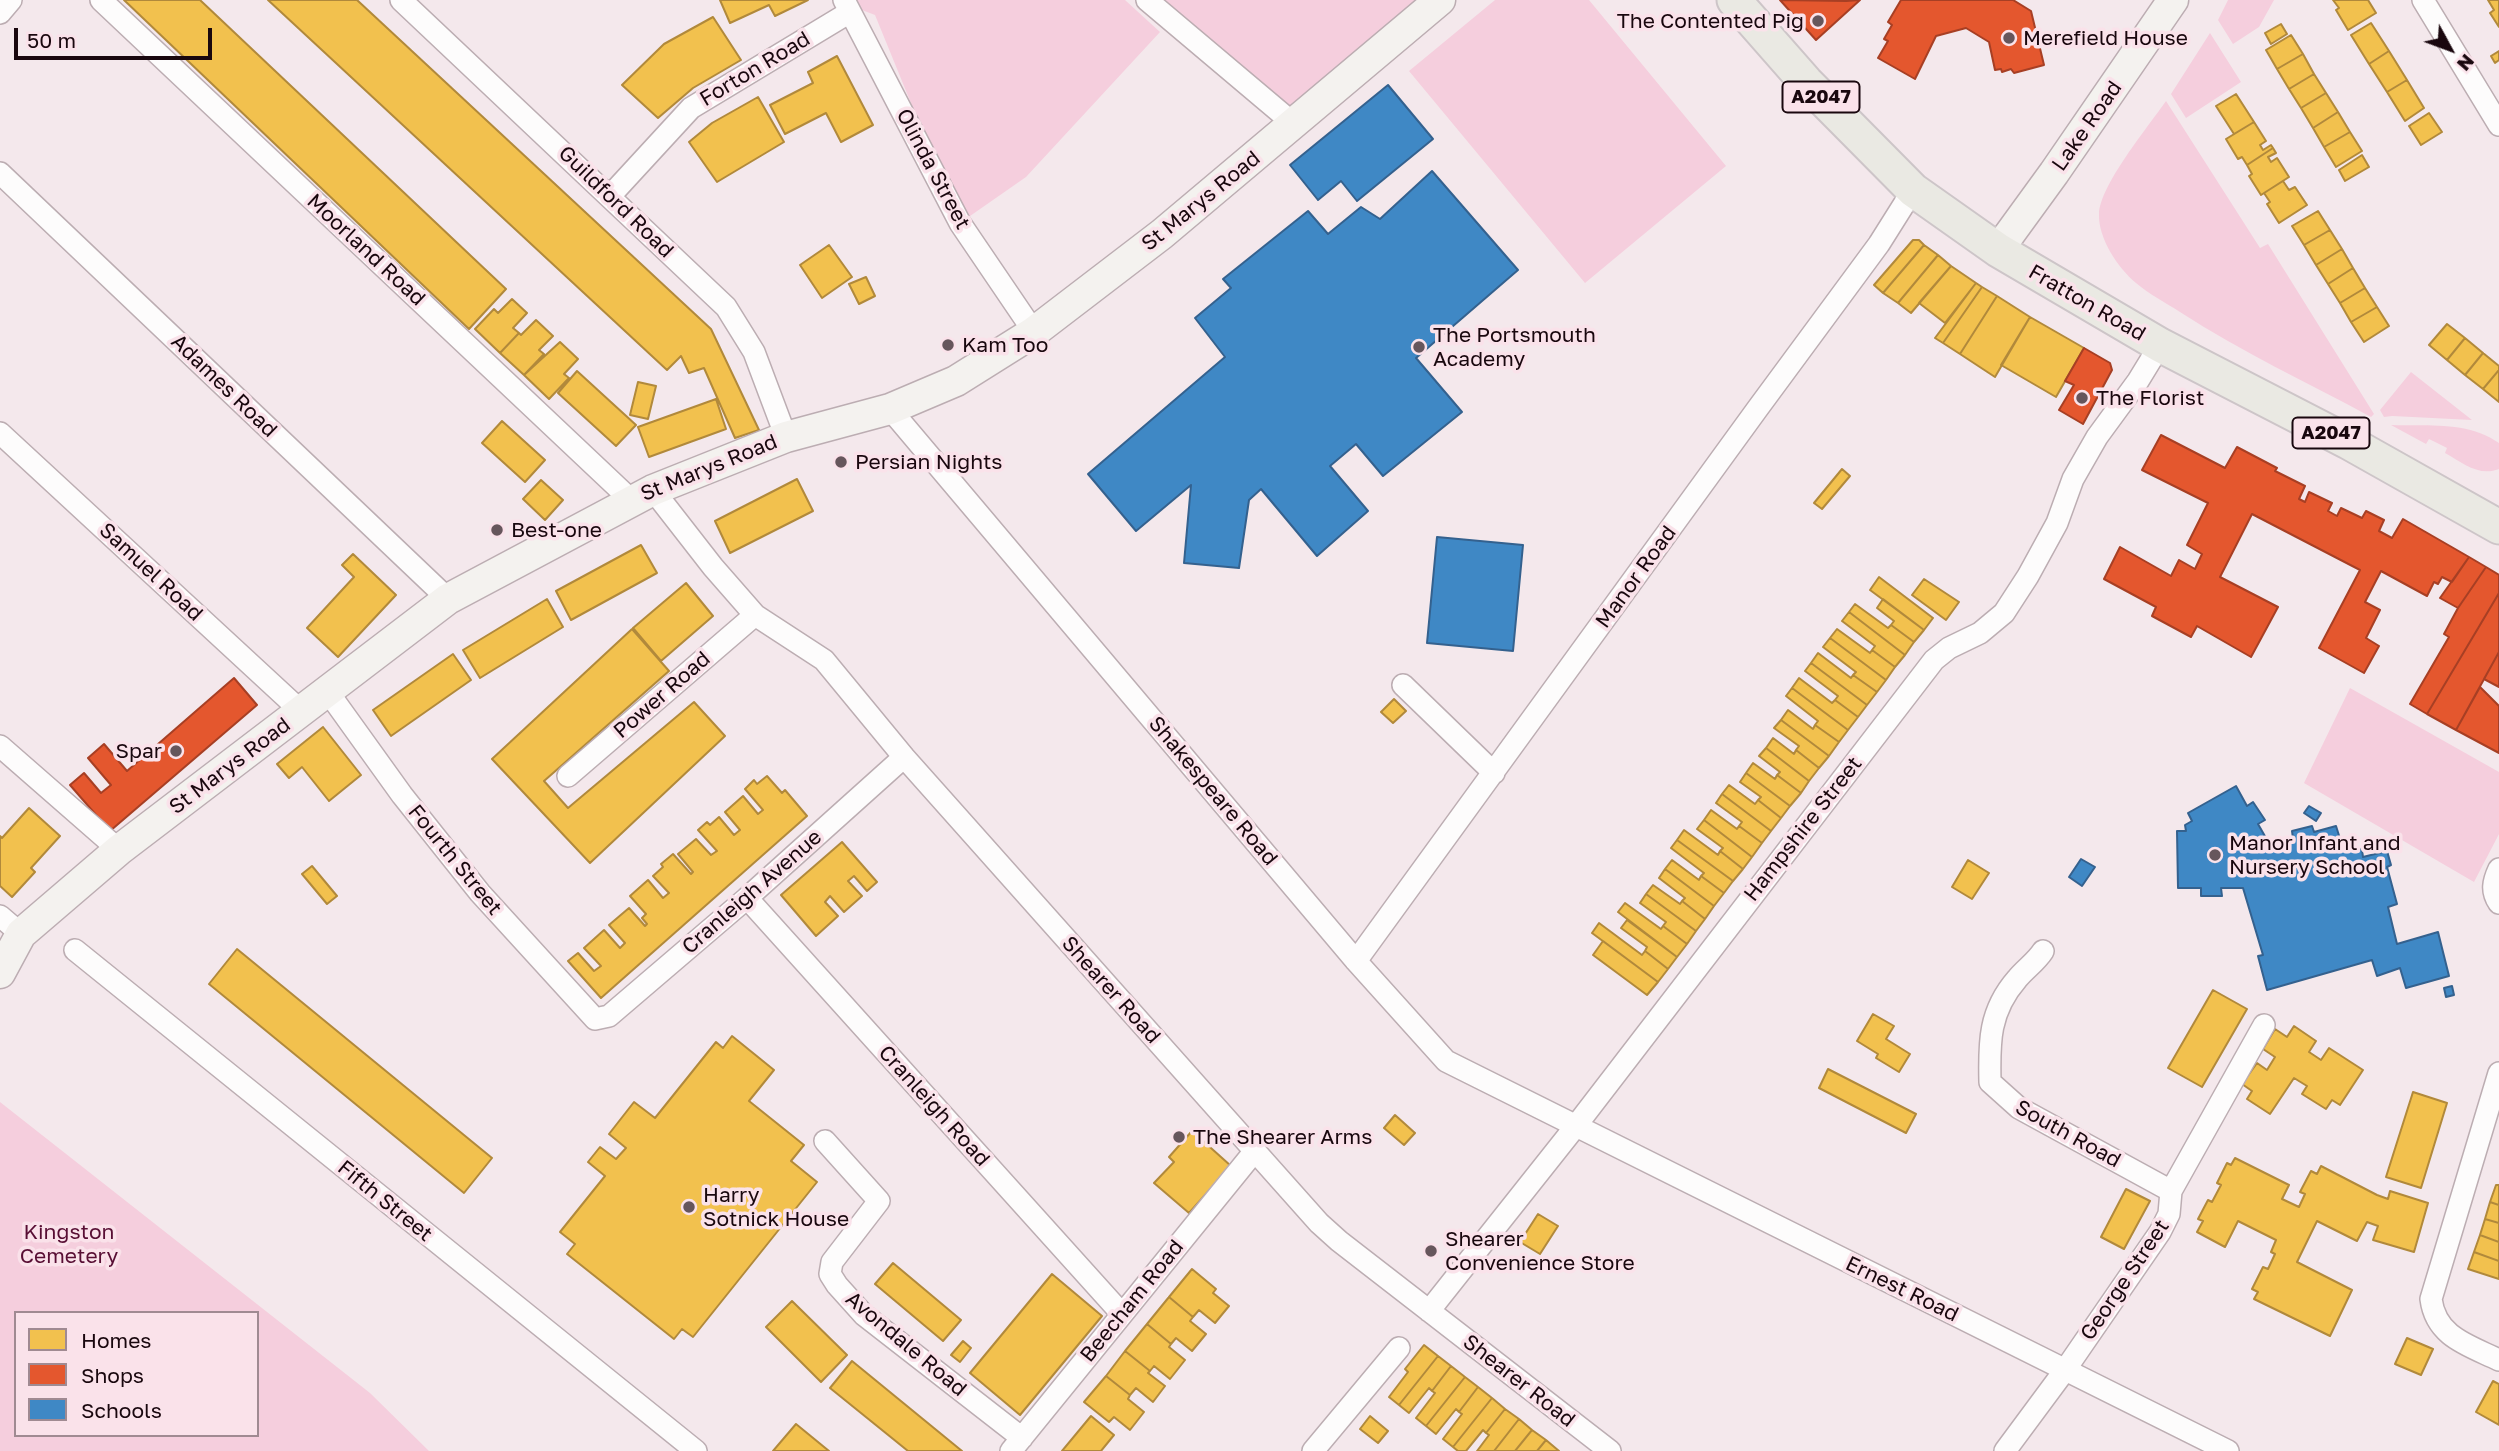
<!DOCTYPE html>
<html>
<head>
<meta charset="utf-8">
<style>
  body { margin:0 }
  #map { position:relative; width:2499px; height:1451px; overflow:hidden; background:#f4e8ec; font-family:"Golos Text",sans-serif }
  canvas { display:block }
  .legend { position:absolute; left:14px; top:1311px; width:245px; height:126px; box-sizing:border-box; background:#fae2ea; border:2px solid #a08a92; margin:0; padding:9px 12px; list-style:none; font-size:21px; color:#19070e }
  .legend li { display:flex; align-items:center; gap:14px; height:35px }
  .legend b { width:35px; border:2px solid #a08a92 }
  .north { position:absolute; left:2415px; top:14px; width:70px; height:70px; -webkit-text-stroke:5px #fae2ea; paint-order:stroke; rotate:131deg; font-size:19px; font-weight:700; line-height:28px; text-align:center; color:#19070e }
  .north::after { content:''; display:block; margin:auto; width:24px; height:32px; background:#19070e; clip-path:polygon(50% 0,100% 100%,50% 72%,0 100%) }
  .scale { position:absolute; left:14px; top:28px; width:198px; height:32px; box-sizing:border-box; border:4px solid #19070e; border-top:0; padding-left:9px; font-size:21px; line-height:24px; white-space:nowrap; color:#19070e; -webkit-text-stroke:5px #fae2ea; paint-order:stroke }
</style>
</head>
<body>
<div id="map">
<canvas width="2499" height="1451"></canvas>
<ul class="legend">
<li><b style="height:19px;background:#f2c14e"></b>Homes</li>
<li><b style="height:19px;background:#e4572e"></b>Shops</li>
<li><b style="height:19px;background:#3f88c5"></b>Schools</li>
</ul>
<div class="north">N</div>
<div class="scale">50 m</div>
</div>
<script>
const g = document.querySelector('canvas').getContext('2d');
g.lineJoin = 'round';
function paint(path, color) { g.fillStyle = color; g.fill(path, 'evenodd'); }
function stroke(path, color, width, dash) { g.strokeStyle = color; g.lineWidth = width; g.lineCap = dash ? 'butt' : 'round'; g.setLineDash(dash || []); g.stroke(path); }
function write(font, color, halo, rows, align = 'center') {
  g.font = font + ' "Golos Text",sans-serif'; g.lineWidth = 7; g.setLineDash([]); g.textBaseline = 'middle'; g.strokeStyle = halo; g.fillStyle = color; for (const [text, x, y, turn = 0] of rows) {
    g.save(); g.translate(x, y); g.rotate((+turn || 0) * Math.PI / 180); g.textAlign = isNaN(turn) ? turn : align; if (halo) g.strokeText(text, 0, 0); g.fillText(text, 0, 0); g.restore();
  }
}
paint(new Path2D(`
  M845 0H1125L1160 32 1026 177 960 223 875 15 846 4Z
  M1147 0H1440L1294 124Z
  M1495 0H1589L1726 166 1585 283 1409 71Z
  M2228 0H2274L2259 27 2233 44 2218 20Z
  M2210 33 2241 82 2186 118 2171 94Z
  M2166 101 2260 248 2268 244 2374 414 2371 417C2307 382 2241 352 2180 312 2166 303 2149 294 2136 283 2118 268 2098 238 2099 214 2100 185 2148 127 2166 101Z
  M2411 372 2472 420 2392 416 2384 417 2380 410Z
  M2391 425C2426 426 2469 421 2499 443V469C2479 477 2463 463 2445 453L2447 448 2429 439 2426 444Z
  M2350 688 2499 772V834L2474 882 2304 783Z
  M0 1102 370 1393 429 1451H0ZM16 1313H257V1435H16Z`), '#f5cedd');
const homes = new Path2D(`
  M124 0H200L506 289 469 329Z
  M268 0H357L711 329 759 430 735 438 704 368 689 373 681 356 667 370Z
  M720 0H808L775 16 769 5 730 23Z
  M2333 0H2368L2376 13 2348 30 2336 10 2339 8Z
  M2488 0H2499V27L2490 13 2494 10Z
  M713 17 741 60 693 88 658 118 622 85 664 44Z
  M2371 23 2389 51 2369 64 2351 35Z
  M2281 24 2287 34 2271 44 2265 33Z
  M2291 35 2303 54 2277 69 2266 50Z
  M2389 51 2407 80 2387 92 2369 64Z
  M2499 51V60L2495 63 2491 56Z
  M2303 54 2314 74 2289 89 2277 69Z
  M837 56 873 125 841 142 826 113 785 134 770 105 813 83 808 72Z
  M2314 74 2326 93 2301 108 2289 89Z
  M2407 80 2424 108 2405 121 2387 92Z
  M2326 93 2338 112 2313 128 2301 108Z
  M2236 94 2254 122 2234 134 2216 106Z
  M758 97 784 142 717 182 689 142 712 123Z
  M2338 112 2350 132 2324 147 2313 128Z
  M2429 113 2442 132 2421 145 2409 126Z
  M2254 122 2266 141 2260 145 2263 150 2271 145 2273 148 2247 165 2242 157 2238 159 2226 139Z
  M2350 132 2362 151 2336 167 2324 147Z
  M2273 148 2276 153 2268 157 2271 162 2277 158 2289 177 2261 195 2249 176 2252 174 2247 165Z
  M2362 155 2369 167 2345 181 2339 170Z
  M2283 181 2289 190 2295 187 2307 205 2279 223 2267 204 2270 202 2264 193Z
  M2318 211 2330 230 2304 245 2292 226Z
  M2330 230 2342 249 2316 265 2304 245Z
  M1913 240H1919L1924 245 1883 293 1874 285Z
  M829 245 852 277 822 298 800 265Z
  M1924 245 1938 255 1898 303 1883 293Z
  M2342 249 2353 268 2328 284 2316 265Z
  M1938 255 1951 266 1911 313 1898 303Z
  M1951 266 1976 283 1945 323 1919 303Z
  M2353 268 2365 288 2340 303 2328 284Z
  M866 277 875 296 859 304 849 284Z
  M1976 283 1982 287 1943 343 1935 338Z
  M1982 287 1997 296 1960 354 1943 343Z
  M2365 288 2377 307 2351 322 2340 303Z
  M1997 296 2030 317 1995 377 1960 354Z
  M512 299 527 313 513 328 519 333 500 353 475 329 494 309 498 313Z
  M2377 307 2389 326 2364 342 2351 322Z
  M2030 317 2084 348 2056 397 2001 365Z
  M536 320 553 336 539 350 544 354 524 375 500 353 519 333 521 335Z
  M2447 324 2465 338 2447 360 2429 345Z
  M2465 338 2483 353 2465 375 2447 360Z
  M560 342 578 359 564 374 569 378 549 399 524 375Z
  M2483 353 2499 366V370L2483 389 2465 375Z
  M2499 370V402L2483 389Z
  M577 371 636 425 616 446 558 393Z
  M638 382 656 386 648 419 630 415Z
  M716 399 726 429 649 457 638 427Z
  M502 421 545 460 525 482 482 443Z
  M1842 469 1850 476 1822 509 1814 503Z
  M797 479 813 511 730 553 715 521Z
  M541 480 563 500 545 520 523 499Z
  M641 545 657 573 571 620 556 591Z
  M353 554 396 595 338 657 307 628 354 577 342 565Z
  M1879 577 1933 618 1924 630 1870 590Z
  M1924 579 1959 602 1946 620 1912 595Z
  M686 583 713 616 661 661 633 628Z
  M547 599 563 627 480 678 463 650Z
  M1883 599 1924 630 1914 642 1891 625 1894 621 1877 608Z
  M1855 604 1888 628 1891 625 1914 642 1905 655 1849 612Z
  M1849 612 1905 655 1895 667 1872 650 1875 646 1842 621Z
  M632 629 669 671 544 781 568 808 694 702 725 736 590 863 492 759Z
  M1837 629 1870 653 1872 650 1895 667 1886 680 1830 638Z
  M1830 638 1886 680 1877 692 1853 675 1856 672 1823 647Z
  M1818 653 1851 678 1853 675 1877 692 1867 705 1811 663Z
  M453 654 471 680 391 736 373 710Z
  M1811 663 1867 705 1858 717 1835 700 1838 696 1805 671Z
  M1799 678 1832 703 1835 700 1858 717 1848 730 1792 688Z
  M1792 688 1848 730 1839 742 1815 725 1818 721 1786 696Z
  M1394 699 1406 711 1393 723 1381 712Z
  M1788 710 1813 729 1815 725 1839 742 1829 756 1781 720Z
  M1781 720 1829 756 1819 768 1796 750 1799 746 1774 728Z
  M323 727 361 775 329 801 302 767 289 778 277 764Z
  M1773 738 1794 754 1796 750 1819 768 1809 781 1766 748Z
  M1766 748 1809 781 1801 793 1777 775 1780 772 1759 756Z
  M1753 763 1775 779 1777 775 1801 793 1790 806 1746 773Z
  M1746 773 1790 806 1781 818 1758 800 1761 797 1740 782Z
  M767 776 782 793 785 790 807 816 601 998 568 961 578 953 594 971 601 966 584 948 604 930 620 948 625 943 609 925 629 908 645 926 647 924 642 918 646 914 630 896 648 880 663 898 669 893 653 876 663 867 661 864 673 854 691 874 693 872 678 854 696 839 711 855 717 851 698 830 707 822 710 825 719 817 734 835 740 830 725 812 743 796 758 814 763 810 745 789 754 780 757 784Z
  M1729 785 1755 804 1758 800 1781 818 1771 831 1722 794Z
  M1722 794 1771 831 1762 843 1739 826 1742 822 1716 803Z
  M29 808 60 836 31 868 35 872 12 897 0 886V836L2 838Z
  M1711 810 1737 829 1739 826 1762 843 1752 857 1704 820Z
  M1704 820 1752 857 1743 869 1720 851 1723 848 1697 829Z
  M1684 830 1718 855 1720 851 1743 869 1733 881 1677 840Z
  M1677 840 1733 881 1724 893 1701 876 1704 873 1671 848Z
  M842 842 877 882 867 891 854 876 848 881 862 896 844 912 830 896 825 902 838 916 816 936 781 895Z
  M1672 860 1699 880 1701 876 1724 893 1714 906 1665 869Z
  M1968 860 1989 873 1972 899 1952 887Z
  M312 866 337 896 327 904 302 874Z
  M1665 869 1714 906 1705 919 1682 901 1685 898 1659 878Z
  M1653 885 1680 904 1682 901 1705 919 1696 931 1646 894Z
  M1646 894 1696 931 1687 944 1663 926 1666 922 1640 903Z
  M1625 903 1661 929 1663 926 1687 944 1677 957 1618 912Z
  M1627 920 1677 957 1668 969 1645 951 1647 947 1621 928Z
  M1599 923 1642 955 1645 951 1668 969 1658 982 1592 933Z
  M1603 941 1658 982 1647 995 1593 955Z
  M237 949 492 1158 464 1193 209 984Z
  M2213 990 2247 1009 2202 1087 2168 1068Z
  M1873 1014 1894 1026 1886 1039 1910 1054 1899 1072 1876 1058 1878 1054 1857 1041Z
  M2294 1026 2316 1041 2309 1052 2321 1060 2329 1048 2363 1070 2340 1105 2332 1100 2326 1109 2302 1094 2307 1086 2294 1078 2270 1114 2247 1099 2252 1091 2242 1084 2257 1063 2267 1070 2275 1057 2263 1049 2275 1029 2287 1037Z
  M732 1036 774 1070 749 1101 804 1145 791 1161 817 1182 693 1337 682 1329 674 1339 567 1254 575 1244 560 1232 605 1176 588 1162 600 1147 616 1159 626 1148 609 1134 634 1102 655 1118 716 1042 723 1048Z
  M1828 1069 1916 1114 1906 1133 1819 1088Z
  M2413 1092 2447 1103 2421 1188 2386 1177Z
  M1395 1115 1415 1133 1404 1145 1384 1128Z
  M1192 1131 1231 1166 1189 1213 1154 1183 1174 1162 1169 1157Z
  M2235 1158 2289 1185 2282 1199 2299 1207 2305 1194 2300 1192 2311 1171 2317 1174 2321 1166 2377 1195 2388 1199 2390 1191 2428 1203 2414 1252 2373 1240 2378 1226 2367 1222 2357 1241 2317 1221 2297 1262 2352 1290 2330 1336 2254 1299 2258 1292 2252 1289 2263 1267 2268 1269 2275 1254 2271 1252 2276 1240 2238 1221 2225 1247 2197 1232 2203 1221 2198 1219 2208 1200 2212 1202 2221 1185 2217 1183 2227 1163 2231 1165Z
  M2496 1185H2499V1205L2490 1202Z
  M2126 1189 2150 1201 2124 1249 2101 1237Z
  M2490 1202 2499 1205V1223L2485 1219Z
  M1538 1214 1558 1226 1540 1254 1520 1242Z
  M2485 1219 2499 1223V1242L2480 1235Z
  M2480 1235 2499 1242V1261L2474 1252Z
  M2474 1252 2499 1261V1279L2468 1269Z
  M893 1263 961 1320 943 1341 875 1284Z
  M1192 1269 1216 1289 1213 1293 1229 1306 1215 1323 1199 1310 1193 1317 1169 1297Z
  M1052 1274 1102 1316 1020 1415 970 1373Z
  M1169 1297 1193 1317 1190 1321 1206 1334 1192 1351 1176 1338 1171 1344 1147 1324Z
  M792 1301 847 1355 821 1382 766 1327Z
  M1147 1324 1171 1344 1169 1347 1185 1360 1170 1379 1154 1366 1150 1371 1125 1351Z
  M2407 1338 2433 1349 2421 1375 2395 1364Z
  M963 1341 971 1348 960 1362 951 1355Z
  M1424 1345 1438 1356 1399 1405 1389 1397 1408 1372 1405 1369Z
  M1125 1351 1150 1371 1148 1373 1165 1386 1153 1402 1136 1388 1130 1395 1106 1376Z
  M1438 1356 1451 1366 1432 1391 1429 1388 1409 1413 1399 1405Z
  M852 1361 962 1451H908L830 1388Z
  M1451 1366 1465 1377 1426 1426 1416 1418 1435 1393 1432 1391Z
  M1106 1376 1130 1395 1128 1399 1144 1412 1130 1430 1114 1417 1109 1422 1084 1402Z
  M1465 1377 1478 1387 1459 1412 1456 1409 1436 1434 1426 1426Z
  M2493 1381 2499 1384V1425L2476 1412Z
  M1478 1387 1492 1398 1453 1447 1443 1439 1462 1414 1459 1412Z
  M1492 1398 1505 1409 1486 1433 1483 1430 1466 1451H1458L1453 1447Z
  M1505 1409 1519 1419 1494 1451H1477L1489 1435 1486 1433Z
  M1091 1416 1114 1435 1101 1451H1062Z
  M1370 1416 1388 1431 1378 1443 1360 1429Z
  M1519 1419 1532 1430 1515 1451H1494Z
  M796 1424 829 1451H773Z
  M1532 1430 1546 1440 1537 1451H1515Z
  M1546 1440 1559 1451H1537Z`);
paint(homes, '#f2c14e');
stroke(homes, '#b1893b', 2);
const shops = new Path2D(`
  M1780 0 1846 1 1860 0 1816 40Z
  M1901 0H2013L2031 11 2044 65 2014 73 2011 69 2002 72 2001 69 1995 70 1989 42 1966 28 1936 36 1915 79 1878 58 1888 41 1884 39 1892 25 1888 22Z
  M2084 348 2110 363 2112 370 2083 424 2059 410 2074 385 2065 381Z
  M2161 435 2225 468 2237 447 2277 468 2275 471 2305 486 2299 499 2305 502 2309 492 2332 503 2328 511 2337 516 2341 508 2362 518 2366 511 2384 520 2379 531 2392 538 2403 519 2469 557 2452 582 2442 577 2438 584 2434 582 2427 596 2381 571 2365 602 2380 610 2366 638 2379 646 2364 673 2319 648 2360 570 2252 514 2220 577 2278 607 2251 657 2197 626 2191 637 2152 616 2156 607 2104 579 2120 547 2171 576 2179 560 2195 569 2202 554 2187 545 2208 503 2142 470Z
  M2469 557 2486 567 2458 608 2440 598Z
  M2486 567 2499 575V593L2427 714 2410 704 2449 637 2444 634 2458 608Z
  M2499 593V652L2456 730 2427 714Z
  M2499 652V687L2484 679Z
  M234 678 257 705 110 831 70 785 84 773 101 793 111 785 88 758 104 744 127 771Z
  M2480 687 2499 706V753L2456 730Z`);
paint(shops, '#e4572e');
stroke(shops, '#a73f24', 2);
const schools = new Path2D(`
  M1388 85 1433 139 1357 201 1341 181 1318 200 1290 165Z
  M1432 171 1518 270 1416 358 1462 412 1383 476 1356 444 1330 466 1368 511 1317 556 1261 489 1249 500 1239 568 1184 563 1191 485 1136 531 1088 474 1225 357 1195 318 1231 288 1223 279 1308 211 1328 234 1361 207 1380 219Z
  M1437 537 1523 545 1513 651 1427 643Z
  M2236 786 2247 806 2253 802 2265 820 2258 824 2270 845 2293 838 2292 831 2312 826 2314 832 2336 826 2342 845 2349 843 2362 850 2363 857 2387 851 2391 865 2387 867 2397 904 2388 907 2397 944 2438 932 2449 976 2406 988 2400 968 2377 976 2372 960 2267 990 2258 956 2263 955 2243 888H2221L2222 896H2201V888H2178L2177 831H2186L2185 825 2192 821 2188 813Z
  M2309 806 2321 813 2316 821 2304 813Z
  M2081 859 2095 867 2082 886 2069 877Z
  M2452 986 2454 995 2446 997 2444 988Z`);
paint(schools, '#3f88c5');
stroke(schools, '#34618e', 2);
const street = new Path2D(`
  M101 0 631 500
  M401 0 726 307 754 352 786 437
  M844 0 960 223 1034 332
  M1147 0 1294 124
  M2423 0 2499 125
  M0 13 11 0
  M0 173 448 599
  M610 196 691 108 850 12
  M890 409 1356 961 1446 1061 2228 1451
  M0 433 302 712
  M653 490 713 567 755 615 824 660 904 757 1319 1223 1339 1241 1610 1451
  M1403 685 1494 773
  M328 692 402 795 480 893 595 1019 609 1016 747 898 904 757
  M0 746 119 850
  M568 776 755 615
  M2499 869C2493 882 2491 891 2499 903
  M747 898 1121 1313
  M0 916 21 934
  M75 950 696 1451
  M2043 951C2036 962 2025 969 2017 979 1989 1011 1989 1042 1990 1082L2019 1108 2171 1191
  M1356 961 1758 408 1879 244 1913 190
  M2499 1073 2431 1299C2436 1337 2468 1345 2499 1360
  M825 1141 879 1201 832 1262 830 1274 837 1285 864 1315 1022 1438
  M1429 1311 1575 1127 1934 660 1949 648 1980 633 2004 613 2028 576 2057 523 2073 479 2097 437 2138 381 2160 345
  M1011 1451 1254 1152
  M1313 1451 1399 1348
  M2005 1451 2065 1370 2160 1232 2169 1214 2171 1191 2264 1025`);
const secondary = new Path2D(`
  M1998 250 2054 173 2173 0
  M0 973 21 934 119 850 448 599 653 490 786 437 890 409 956 381 1034 332 1162 234 1440 0`);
const primary = new Path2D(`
  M1734 0 1806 82 1913 190 1998 250 2160 345 2348 442 2499 527`);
stroke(street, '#bcadb2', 24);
stroke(secondary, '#bcadb2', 33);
stroke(primary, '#cdc5c8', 37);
stroke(street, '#fdfcfc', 21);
stroke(secondary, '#f4f2ef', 30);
stroke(primary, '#eae9e3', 33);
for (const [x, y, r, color] of [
  [1818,21,7,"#66565c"],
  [2009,38,7,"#66565c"],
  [948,345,7,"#66565c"],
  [1419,347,7,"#66565c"],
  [2082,398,7,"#66565c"],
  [841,462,7,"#66565c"],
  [497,530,7,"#66565c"],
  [176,751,7,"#66565c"],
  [2215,855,7,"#66565c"],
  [1179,1137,7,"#66565c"],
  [689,1207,7,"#66565c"],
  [1431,1251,7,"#66565c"]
]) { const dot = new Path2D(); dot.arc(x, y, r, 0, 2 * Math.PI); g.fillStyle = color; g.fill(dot); stroke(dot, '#fae2ea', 2.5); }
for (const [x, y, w] of [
  [1821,97,77],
  [2331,433,77]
]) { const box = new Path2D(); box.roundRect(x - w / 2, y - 15.5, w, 31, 5); g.fillStyle = '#fae2ea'; g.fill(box); stroke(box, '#19070e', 2); }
write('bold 19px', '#19070e', null, [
  ["A2047",1821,97],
  ["A2047",2331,433]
]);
write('21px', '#19070e', '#fae2ea', [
  ["The Contented Pig",1804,21,"right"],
  ["Merefield House",2023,38],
  ["The Portsmouth",1433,335],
  ["Academy",1433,359],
  ["Kam Too",962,345],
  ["The Florist",2096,398],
  ["Persian Nights",855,462],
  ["Best-one",511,530],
  ["Spar",162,751,"right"],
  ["Manor Infant and",2229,843],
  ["Nursery School",2229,867],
  ["The Shearer Arms",1193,1137],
  ["Harry",703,1195],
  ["Sotnick House",703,1219],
  ["Shearer",1445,1239],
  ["Convenience Store",1445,1263]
], 'left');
write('21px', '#19070e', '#fae2ea', [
  ["Forton Road",755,69,-31],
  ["Lake Road",2087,126,-55],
  ["Olinda Street",933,169,62],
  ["St Marys Road",1201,201,-39],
  ["Guildford Road",616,202,44],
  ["Moorland Road",366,250,43],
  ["Fratton Road",2087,303,30],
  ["Adames Road",224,386,44],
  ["St Marys Road",709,468,-22],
  ["Samuel Road",151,572,43],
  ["Manor Road",1636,577,-54],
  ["Power Road",662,695,-41],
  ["St Marys Road",230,766,-37],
  ["Shakespeare Road",1213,791,50],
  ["Hampshire Street",1803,829,-52],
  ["Fourth Street",455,860,51],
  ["Cranleigh Avenue",752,892,-41],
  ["Shearer Road",1111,990,48],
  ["Cranleigh Road",934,1106,48],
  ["South Road",2068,1134,29],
  ["Fifth Street",385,1201,39],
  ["George Street",2125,1280,-56],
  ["Ernest Road",1902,1289,26],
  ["Beecham Road",1132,1301,-51],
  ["Avondale Road",906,1344,40],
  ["Shearer Road",1519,1381,38]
]);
write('21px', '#580e34', '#fae2ea', [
  ["Kingston",69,1232],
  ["Cemetery",69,1256]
]);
</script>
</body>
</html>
